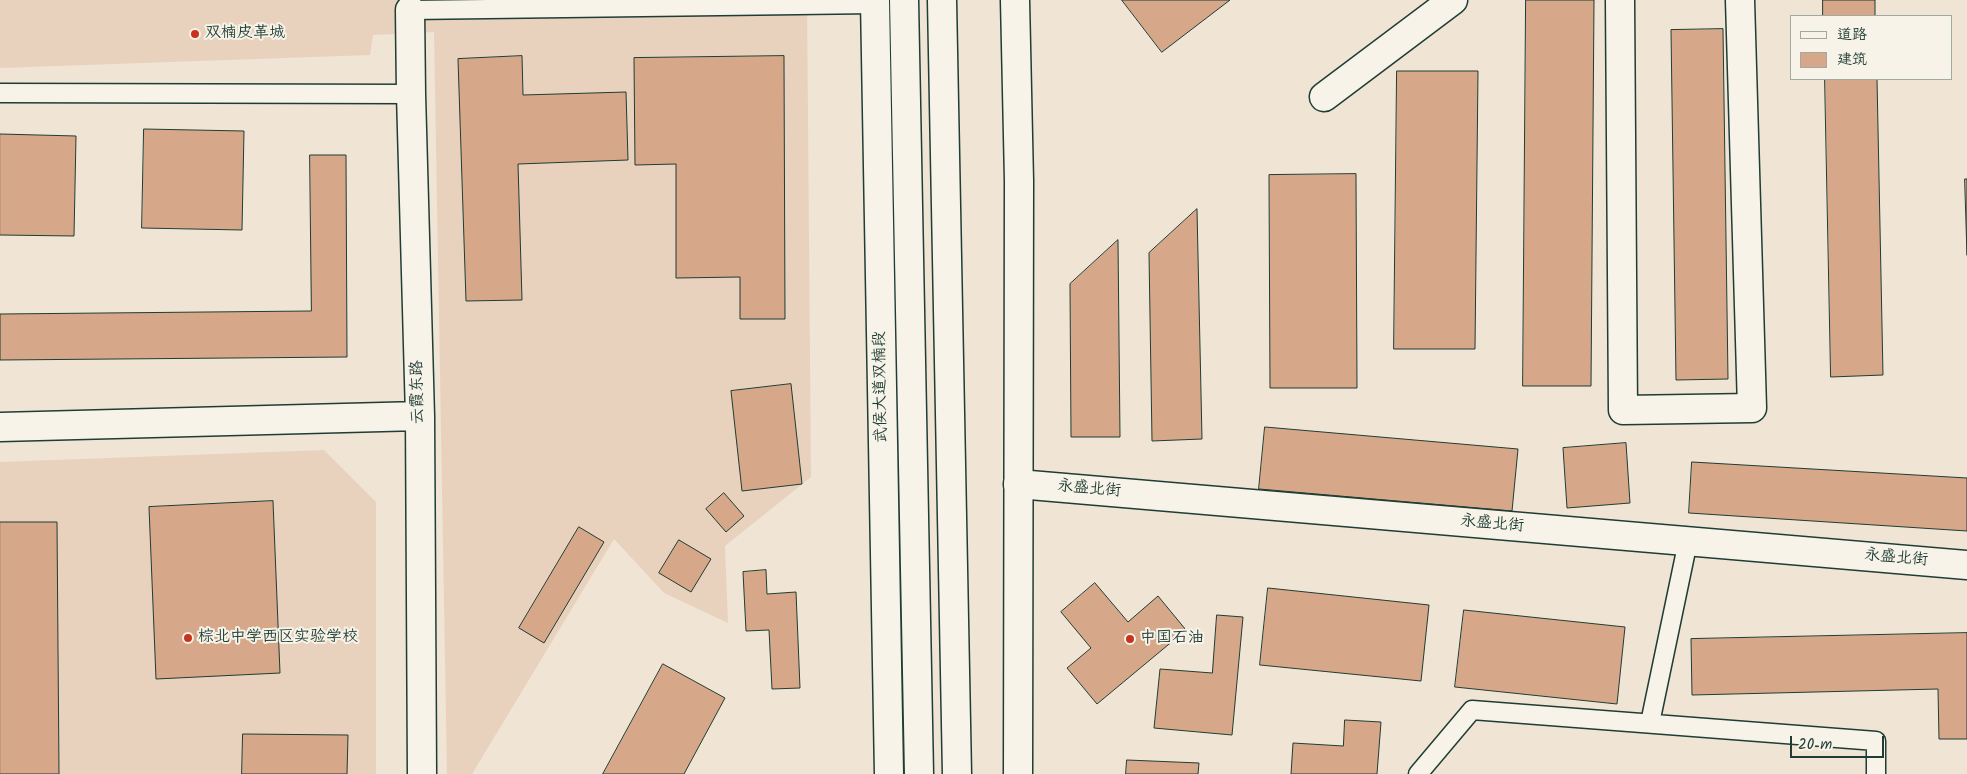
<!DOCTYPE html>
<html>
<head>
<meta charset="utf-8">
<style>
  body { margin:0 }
  #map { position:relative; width:1967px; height:774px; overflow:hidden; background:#f0e4d5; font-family:Kalam,"LXGW WenKai TC",sans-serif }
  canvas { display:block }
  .legend { position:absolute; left:1790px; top:15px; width:162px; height:65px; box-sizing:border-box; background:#f7f3e8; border:1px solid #a1aaa0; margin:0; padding:6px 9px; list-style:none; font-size:15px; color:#1f3d34 }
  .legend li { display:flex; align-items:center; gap:10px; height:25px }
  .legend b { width:25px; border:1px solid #a1aaa0 }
  .scale { position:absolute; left:1790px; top:736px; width:94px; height:22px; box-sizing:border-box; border:2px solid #1f3d34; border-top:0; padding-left:6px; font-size:15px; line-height:18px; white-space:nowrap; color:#1f3d34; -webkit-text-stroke:4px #f7f3e8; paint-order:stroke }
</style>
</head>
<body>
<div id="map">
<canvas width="1967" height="774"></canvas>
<ul class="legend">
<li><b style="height:6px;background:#f7f3e8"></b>道路</li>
<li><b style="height:14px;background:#d6a788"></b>建筑</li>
</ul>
<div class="scale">20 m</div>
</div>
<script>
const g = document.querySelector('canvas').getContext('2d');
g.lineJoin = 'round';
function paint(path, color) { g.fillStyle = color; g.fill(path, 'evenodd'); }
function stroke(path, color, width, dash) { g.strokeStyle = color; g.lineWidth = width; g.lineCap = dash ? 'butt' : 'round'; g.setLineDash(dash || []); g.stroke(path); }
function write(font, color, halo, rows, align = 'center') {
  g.font = font + ' Kalam,"LXGW WenKai TC",sans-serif'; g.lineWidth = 4; g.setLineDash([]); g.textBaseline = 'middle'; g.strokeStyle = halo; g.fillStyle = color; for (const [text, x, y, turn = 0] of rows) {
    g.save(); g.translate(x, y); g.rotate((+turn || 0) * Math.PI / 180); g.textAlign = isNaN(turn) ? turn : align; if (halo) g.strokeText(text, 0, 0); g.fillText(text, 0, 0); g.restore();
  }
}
paint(new Path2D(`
  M0 0H807L811 477 725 546 728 623 664 593 614 539 472 774H447L434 32 373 35 370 55 0 68Z
  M324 450 376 502V774H0V462Z`), '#e8d2be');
const building = new Path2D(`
  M1122 0H1230L1162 52Z
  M1526 0H1594L1591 386H1523Z
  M1823 0H1875V16H1823Z
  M1723 29 1728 379 1676 380 1671 30Z
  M522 56 523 95 626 92 628 160 518 164 522 300 466 301 458 59Z
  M784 56 785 319H740V277L676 278V164L635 165 634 58Z
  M1397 71H1478L1475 349H1394Z
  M1825 79H1877L1883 375 1831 377Z
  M144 129 244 131 242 230 142 228Z
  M0 134 76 136 74 236 0 235Z
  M310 155H346L347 357 0 360V314L311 311Z
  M1356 174 1357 388H1270L1269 175Z
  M1965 179H1967V255Z
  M1197 209 1202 439 1152 441 1149 253Z
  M1118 240 1120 437H1071L1070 284Z
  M791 384 802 484 742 491 731 391Z
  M1265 427 1518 449 1512 511 1259 489Z
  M1626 443 1630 503 1567 508 1563 448Z
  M1692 462 1967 478V531L1689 513Z
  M724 493 744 516 726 532 706 509Z
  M273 501 280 673 156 679 149 507Z
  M0 522H57L59 774H0Z
  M579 527 604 542 544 643 519 628Z
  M679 540 711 559 691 592 659 573Z
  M766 570 767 594 796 592 800 688 772 689 769 630 746 631 743 572Z
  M1095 583 1128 622 1158 596 1186 630 1097 704 1067 668 1091 648 1061 612Z
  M1268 588 1429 605 1421 681 1260 665Z
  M1464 610 1625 627 1617 704 1455 687Z
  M1217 615 1243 617 1232 735 1154 728 1160 669 1212 673Z
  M1967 633V739H1939L1938 689 1692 695 1691 639Z
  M663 664 725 698 684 774H603Z
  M1345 720 1381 722 1377 774H1291L1293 743 1343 746Z
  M243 734 348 735 347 774H242Z
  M1127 760 1199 763 1198 774H1126Z`);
paint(building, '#d6a788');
stroke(building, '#1f3d34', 1);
const service = new Path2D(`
  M409 0 410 10 875 4
  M0 93 411 94
  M1650 723 1688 541
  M1418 774 1472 710 1876 741V774`);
const minor = new Path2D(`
  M1620 0 1623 410 1752 408 1740 0
  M410 10 411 94 420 416 422 774
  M1324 97 1453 0
  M0 427 420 416
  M1018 484 1967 565`);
const primary = new Path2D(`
  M875 0 889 774
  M1015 0 1019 181 1018 774`);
const trunk = new Path2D(`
  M904 0 919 774
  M942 0 957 774`);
stroke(service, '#1f3d34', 21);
stroke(minor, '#1f3d34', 31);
stroke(primary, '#1f3d34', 31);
stroke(trunk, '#1f3d34', 31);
stroke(service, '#f7f3e8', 18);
stroke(minor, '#f7f3e8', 28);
stroke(primary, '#f7f3e8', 28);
stroke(trunk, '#f7f3e8', 28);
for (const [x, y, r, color] of [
  [195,34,5,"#c8321e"],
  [188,638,5,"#c8321e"],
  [1130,639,5,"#c8321e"]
]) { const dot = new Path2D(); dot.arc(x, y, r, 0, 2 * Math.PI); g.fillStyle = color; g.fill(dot); stroke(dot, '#f7f3e8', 2); }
write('16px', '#1f3d34', '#f7f3e8', [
  ["双楠皮革城",205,34],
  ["棕北中学西区实验学校",198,638],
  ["中国石油",1140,639]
], 'left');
write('16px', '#1f3d34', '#f7f3e8', [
  ["武侯大道双楠段",882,387,-91],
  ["云霞东路",419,392,-91],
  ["永盛北街",1089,490,5],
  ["永盛北街",1492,525,5],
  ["永盛北街",1896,559,5]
]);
</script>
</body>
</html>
